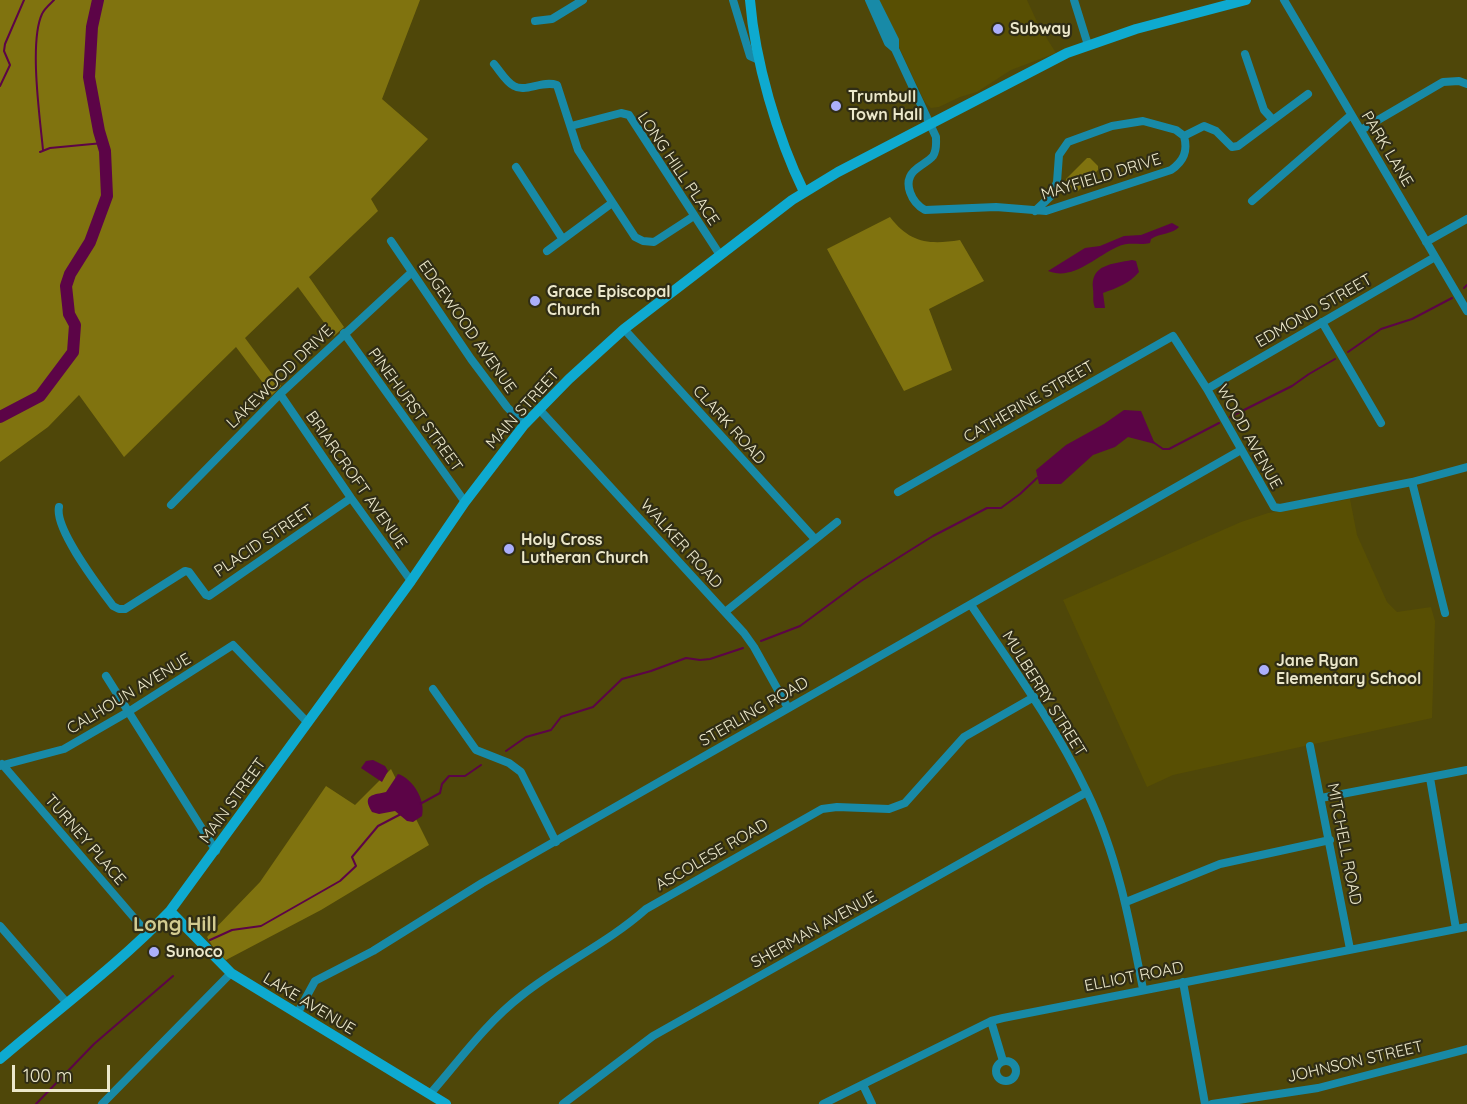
<!DOCTYPE html>
<html>
<head>
<meta charset="utf-8">
<style>
  body { margin:0 }
  #map { position:relative; width:1467px; height:1104px; overflow:hidden; background:#4f4709; font-family:Quicksand,sans-serif }
  canvas { display:block }
  .scale { position:absolute; left:12px; top:1065px; width:98px; height:27px; box-sizing:border-box; border:3px solid #ece8cb; border-top:0; padding-left:8px; font-size:18px; line-height:21px; white-space:nowrap; color:#ece8cb; -webkit-text-stroke:4px #302d15; paint-order:stroke }
</style>
</head>
<body>
<div id="map">
<canvas width="1467" height="1104"></canvas>
<div class="scale">100 m</div>
</div>
<script>
const g = document.querySelector('canvas').getContext('2d');
g.lineJoin = 'round';
function paint(path, color) { g.fillStyle = color; g.fill(path, 'evenodd'); }
function stroke(path, color, width, dash) { g.strokeStyle = color; g.lineWidth = width; g.lineCap = dash ? 'butt' : 'round'; g.setLineDash(dash || []); g.stroke(path); }
function write(font, color, halo, rows, align = 'center') {
  g.font = font + ' Quicksand,sans-serif'; g.lineWidth = 4.5; g.setLineDash([]); g.textBaseline = 'middle'; g.strokeStyle = halo; g.fillStyle = color; for (const [text, x, y, turn = 0] of rows) {
    g.save(); g.translate(x, y); g.rotate((+turn || 0) * Math.PI / 180); g.textAlign = isNaN(turn) ? turn : align; if (halo) g.strokeText(text, 0, 0); g.fillText(text, 0, 0); g.restore();
  }
}
paint(new Path2D(`
  M877 0H1027L1039 26 1056 53 1011 70 977 92 960 97 939 107 931 108 925 102 920 92Z
  M1350 499 1357 535 1387 602 1397 612 1431 607 1435 621 1432 718 1173 775 1147 787 1063 600 1241 522 1268 513Z`), '#584f03');
paint(new Path2D(`
  M0 0H420L382 99 428 139 371 199 378 211 309 277 344 327 334 336 298 287 245 338 281 386 272 395 236 347 124 457 79 395 48 427 0 462Z
  M1087 158H1090L1098 166V170L1078 191H1074L1066 182V179Z
  M890 217C910 243 929 245 960 240L984 281 929 309 952 370 904 391 827 249Z
  M391 769 429 845 321 910 226 960 216 952 207 937 260 882 326 786 355 805Z`), '#80730f');
paint(new Path2D(`
  M1172 223 1179 227C1173 234 1160 233 1151 239L1150 243C1139 246 1130 241 1117 247 1095 257 1073 281 1048 271L1085 248 1100 246 1124 236 1141 235Z
  M1132 260 1136 261 1139 272C1130 283 1117 288 1103 293L1105 308H1095C1092 301 1094 296 1093 289 1090 264 1113 264 1132 260Z
  M1124 410 1141 411 1155 444 1128 437 1115 447 1093 455 1061 484H1039L1036 470 1066 445 1104 424Z
  M373 760 385 766 388 771 382 782 361 768 366 761Z
  M398 774C413 779 426 800 422 816L413 822 407 821 395 811 379 814 372 812C361 794 374 795 386 792Z`), '#5c0447');
stroke(new Path2D(`
  M0 86 10 65 4 51 5 44 24 0
  M43 150C40 118 29 42 42 14 44 9 50 4 54 0
  M40 152 50 148 103 143
  M1464 288 1467 285
  M1348 352 1381 329 1412 319 1452 298
  M1230 417 1292 386 1309 374 1335 359
  M1153 442 1163 449H1169L1219 423
  M761 641 800 626 861 581 933 536 987 508H1001L1020 494 1037 478
  M506 751 526 737 551 730 561 717 593 707 622 679 651 671 686 658 700 660 710 659 743 648
  M420 804 440 793 442 784 449 776H465L481 765
  M210 940 232 930 261 926 340 881 356 866 352 857 378 826 401 814
  M36 1104 94 1044 173 976`), '#5c0447', 2);
stroke(new Path2D(`
  M0 417 40 396 73 352 75 325 69 314 66 286 70 274 90 242 107 196 105 151 99 131 89 77 92 27 98 0`), '#5c0447', 12);
stroke(new Path2D(`
  M733 0 750 56 759 60
  M869 0 888 43 895 49 936 137C936 144 937 150 933 156 928 162 920 165 914 171 902 183 912 203 925 210L996 207 1046 211 1171 170C1184 161 1188 151 1184 136L1204 126 1216 131 1232 147 1238 146 1308 94
  M875 0 895 40V49
  M1074 0 1088 45
  M1284 0 1467 311
  M535 21 552 19 583 0
  M1245 54 1264 110 1273 120
  M494 64C500 71 506 82 514 86 525 93 542 80 557 85L578 150 635 237 643 241 654 242 694 216
  M571 126 621 113 629 115 720 255
  M1361 130 1443 82 1459 81 1467 84
  M516 167 562 238
  M1252 201 1351 115
  M1035 211 1052 195 1057 182 1059 155 1068 142 1112 126 1143 121 1176 130 1184 136
  M391 241 471 359 507 407 524 425
  M1426 242 1467 219
  M547 251 612 203
  M1322 322 1381 423
  M624 329 814 538
  M344 333 465 502
  M1207 389 1435 257
  M280 394 351 498 411 581
  M539 409 744 633 754 647 788 708
  M1412 482 1445 613
  M898 492 1173 336 1207 389 1274 507 1280 508 1412 482 1467 467
  M171 505 280 394 412 272
  M59 507C54 529 99 587 113 606L119 609H125L185 571 189 572 206 595 209 596 351 498
  M971 605C1012 666 1055 725 1087 792 1117 854 1130 922 1143 989
  M725 612 837 522
  M106 676 216 851
  M433 689 476 750 509 763 521 772 556 842
  M1310 746 1350 949
  M2 764 148 934
  M0 766 64 749 128 712 233 645 308 723
  M1430 778 1456 929
  M1321 798 1467 770
  M1126 902 1220 864 1330 840
  M0 926 67 1003
  M1183 982 1205 1104
  M297 1014 315 981 373 951 482 883 1241 450
  M991 1021 1003 1061
  M996 1071a10 10 0 1 1 20 0a10 10 0 1 1-20 0Z
  M863 1085 872 1104
  M430 1094C459 1061 486 1023 521 996 561 964 608 943 646 909L822 809 837 807 889 809 905 803 964 737 1034 697
  M102 1104 231 973
  M563 1104 653 1036 1087 792
  M823 1104 991 1021 1003 1018 1467 927
  M1212 1104 1318 1088 1467 1049`), '#188aa7', 8);
stroke(new Path2D(`
  M750 0C755 61 777 137 804 192
  M170 911 231 973 446 1104
  M0 1059C57 1010 118 965 170 911L411 581 465 502 524 425 569 379 624 329 792 200 838 172 1067 53 1136 29 1246 0`), '#0eaad0', 10);
for (const [x, y, r, color] of [
  [998,29,6,"#abaffb"],
  [836,106,6,"#abaffb"],
  [535,301,6,"#abaffb"],
  [509,549,6,"#abaffb"],
  [1264,670,6,"#abaffb"],
  [154,952,6,"#abaffb"]
]) { const dot = new Path2D(); dot.arc(x, y, r, 0, 2 * Math.PI); g.fillStyle = color; g.fill(dot); stroke(dot, '#302d15', 2); }
write('bold 16px', '#ece8cb', '#302d15', [
  ["Subway",1010,29],
  ["Trumbull",848,97],
  ["Town Hall",848,115],
  ["Grace Episcopal",547,292],
  ["Church",547,310],
  ["Holy Cross",521,540],
  ["Lutheran Church",521,558],
  ["Jane Ryan",1276,661],
  ["Elementary School",1276,679],
  ["Sunoco",166,952]
], 'left');
write('16px', '#ece8cb', '#302d15', [
  ["PARK LANE",1387,149,59],
  ["LONG HILL PLACE",678,169,56],
  ["MAYFIELD DRIVE",1101,177,-17],
  ["EDMOND STREET",1314,311,-30],
  ["EDGEWOOD AVENUE",467,327,55],
  ["LAKEWOOD DRIVE",280,377,-44],
  ["CATHERINE STREET",1029,402,-30],
  ["MAIN STREET",523,409,-48],
  ["PINEHURST STREET",415,410,54],
  ["CLARK ROAD",729,425,48],
  ["WOOD AVENUE",1249,437,61],
  ["BRIARCROFT AVENUE",356,480,55],
  ["PLACID STREET",264,541,-34],
  ["WALKER ROAD",681,544,48],
  ["CALHOUN AVENUE",129,694,-31],
  ["MULBERRY STREET",1044,694,58],
  ["STERLING ROAD",754,712,-30],
  ["MAIN STREET",233,801,-54],
  ["TURNEY PLACE",85,840,49],
  ["MITCHELL ROAD",1344,844,79],
  ["ASCOLESE ROAD",712,855,-30],
  ["SHERMAN AVENUE",814,930,-29],
  ["ELLIOT ROAD",1134,977,-11],
  ["LAKE AVENUE",309,1004,31],
  ["JOHNSON STREET",1355,1062,-13]
]);
write('bold 20px', '#d2ca90', '#302d15', [
  ["Long Hill",175,925]
]);
</script>
</body>
</html>
